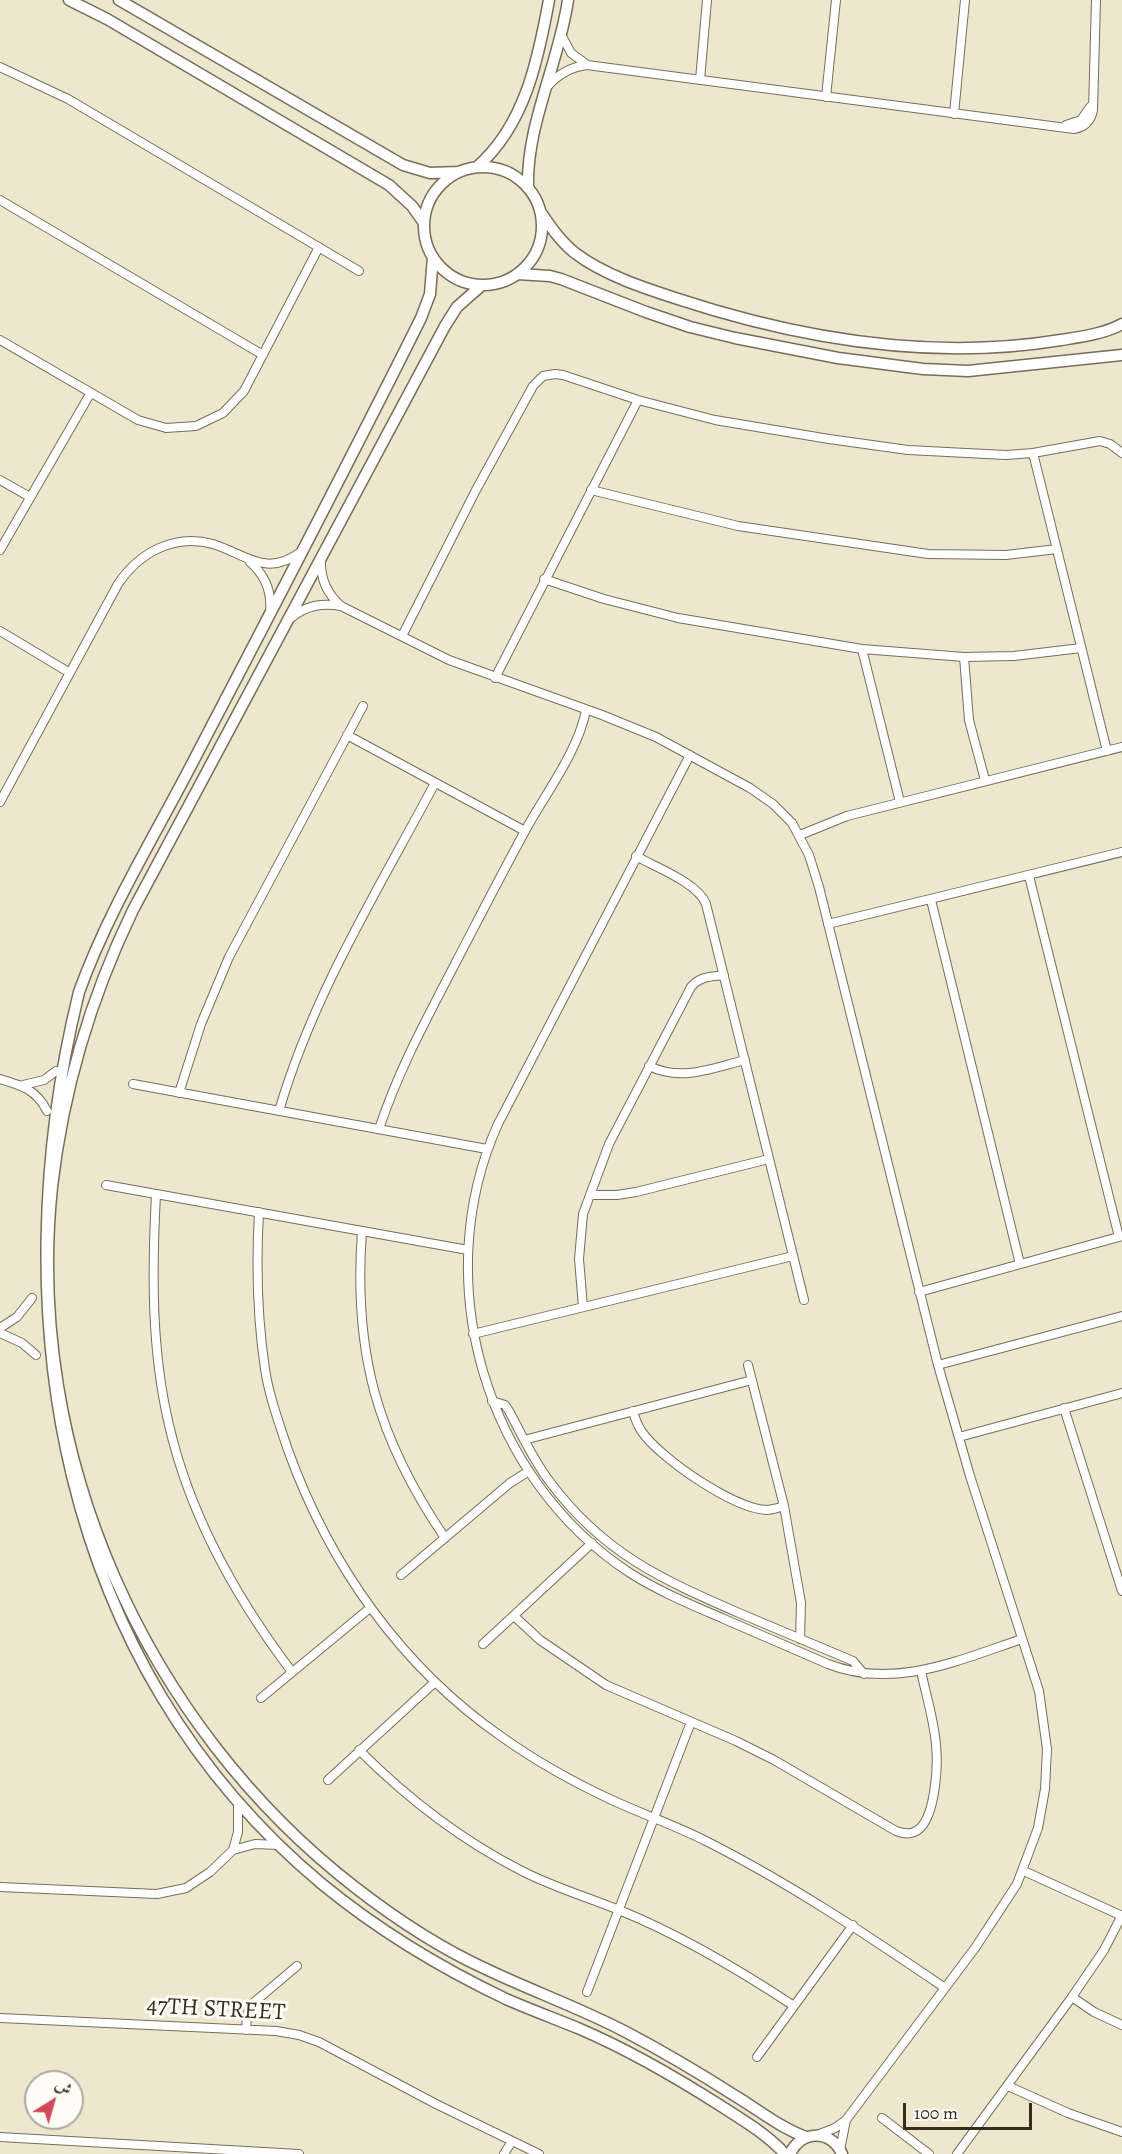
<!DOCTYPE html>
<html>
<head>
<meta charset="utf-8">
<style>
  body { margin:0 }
  #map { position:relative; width:1122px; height:2154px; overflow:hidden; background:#ede8cd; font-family:Alegreya,Amiri,serif }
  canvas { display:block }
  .north { position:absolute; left:24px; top:2070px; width:60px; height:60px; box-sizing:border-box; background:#fdfcf7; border:2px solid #afa8a0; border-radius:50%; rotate:37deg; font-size:16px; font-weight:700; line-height:24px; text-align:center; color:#3b2a1e }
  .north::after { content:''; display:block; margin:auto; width:21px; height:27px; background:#d1495b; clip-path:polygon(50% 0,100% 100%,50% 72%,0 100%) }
  .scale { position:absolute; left:903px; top:2103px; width:129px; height:27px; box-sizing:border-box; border:3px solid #3b2a1e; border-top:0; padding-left:8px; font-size:18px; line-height:21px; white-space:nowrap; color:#3b2a1e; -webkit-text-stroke:4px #fdfcf7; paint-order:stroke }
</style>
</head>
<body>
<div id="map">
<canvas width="1122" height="2154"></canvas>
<div class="north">ش</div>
<div class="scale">100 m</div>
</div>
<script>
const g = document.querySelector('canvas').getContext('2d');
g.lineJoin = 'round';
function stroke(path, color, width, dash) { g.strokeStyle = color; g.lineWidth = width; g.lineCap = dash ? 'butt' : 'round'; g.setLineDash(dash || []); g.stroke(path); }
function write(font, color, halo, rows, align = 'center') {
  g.font = font + ' Alegreya,serif'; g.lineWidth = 6; g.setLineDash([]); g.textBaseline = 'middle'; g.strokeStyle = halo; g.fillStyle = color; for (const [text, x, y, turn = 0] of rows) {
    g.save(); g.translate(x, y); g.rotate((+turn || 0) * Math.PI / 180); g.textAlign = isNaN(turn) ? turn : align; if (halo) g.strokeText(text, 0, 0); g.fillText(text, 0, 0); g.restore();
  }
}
const minor = new Path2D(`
  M562 36 571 53 586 64
  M0 67 68 99 359 271
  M700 80 707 0
  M547 87C558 74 570 67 587 65L1074 129C1085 127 1091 121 1093 110L1096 0
  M826 97 836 0
  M954 114 965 0
  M1066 125 1081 120 1090 107
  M0 200 263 355
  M0 340 138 420 166 428 196 426 223 413 244 391 319 247
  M1033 453 1107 751
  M0 480 30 497
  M591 490 738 526 928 554 1006 555 1057 549
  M0 550 90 394
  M321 559C320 578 326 593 341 606L449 660 602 715 656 737 750 788 773 804 792 823 809 855 819 887 938 1365 970 1476 1039 1691 1047 1749 1045 1789 1038 1828 1017 1884 975 1948 846 2120 835 2128 817 2135
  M250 562C266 576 272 592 270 612
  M544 579 604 599 678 618 862 649 964 657 1014 656 1081 648
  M291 618C306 605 322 603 341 606
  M0 631 70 673
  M402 636 476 490 533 386 543 376 555 374 563 375 638 400 715 420 829 439 908 450 1006 455 1033 453 1100 441 1110 444 1122 453
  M862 649 900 802
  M964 657 969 720 985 780
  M495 678 638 400
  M347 735 525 831
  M690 755 498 1124C427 1282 486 1479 630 1573 660 1592 692 1605 724 1619 759 1634 793 1649 828 1664 894 1690 959 1660 1022 1639
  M0 802 118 584C139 553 174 533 213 544 247 555 267 578 302 551
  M800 835 847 816 1122 747
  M636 856C657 868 698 883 706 904L804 1300
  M1029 876 1119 1237
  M931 900 1020 1264
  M828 924 1122 852
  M649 1066C682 1082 712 1068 745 1060
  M0 1079C21 1085 37 1090 47 1111
  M133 1084 487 1149
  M23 1085 44 1080 56 1071
  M179 1093 201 1024 229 957 363 706
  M279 1111C313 994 378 890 435 783
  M379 1129C399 1069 426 1020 455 964 478 920 501 875 525 831 545 794 578 752 586 710
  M106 1185 468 1250
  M156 1194C152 1271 151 1349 169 1425 190 1516 236 1598 292 1672
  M590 1195H617L636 1192 769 1159
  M259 1212C256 1265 257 1316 265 1369 269 1396 279 1423 288 1450 329 1564 401 1667 502 1737 537 1762 575 1783 614 1801 645 1815 676 1826 706 1841 791 1884 867 1935 945 1988
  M362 1231C353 1352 377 1438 445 1538
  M919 1292 1122 1236
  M583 1307 579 1259 583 1214 609 1144 691 987C700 976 711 977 724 975
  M0 1328 17 1317 32 1298
  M0 1333 22 1343 36 1355
  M473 1334 793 1256
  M748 1365 784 1506 801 1603 800 1639
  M938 1365 1122 1316
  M492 1401 505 1405 509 1411C522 1435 533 1460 550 1482 603 1553 661 1579 739 1613 777 1629 815 1645 853 1661L864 1674
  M1064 1408 1122 1591
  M633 1411C635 1419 638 1426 642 1432 661 1459 733 1508 766 1510 772 1510 778 1508 784 1506
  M959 1437 1122 1393
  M524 1440 752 1380
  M401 1575 510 1483 529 1471
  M514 1616 540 1640 606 1685 736 1741 774 1760 896 1831C902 1833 908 1835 914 1832 936 1824 938 1764 936 1745 934 1720 926 1695 921 1671
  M483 1644 592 1543
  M261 1698 370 1608
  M359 1750C407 1798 461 1840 522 1871 553 1887 587 1897 619 1910 681 1935 738 1969 794 2006
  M328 1780 435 1682
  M233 1850 255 1844 279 1845
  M1024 1871 1122 1916
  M0 1887 157 1894 186 1888 210 1872 233 1850 238 1832V1803
  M587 1992 691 1722
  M1072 1997 1094 2012 1122 2025
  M0 2018 276 2031 299 2035 319 2042 436 2104 539 2154
  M246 2030 247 2015 252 2004 297 1966
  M757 2057 853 1925
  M1008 2086 1068 2113 1122 2132
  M882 2118 929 2154
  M0 2137 299 2154
  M840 2150 846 2120
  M504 2154 512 2141
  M957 2154 1072 1997 1104 1950 1122 1915`);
const tertiary = new Path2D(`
  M69 0 107 19 389 185 412 206 424 223
  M119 0 403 165 430 173 459 172
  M477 167C525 125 538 60 549 0
  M424 226a59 59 0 1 1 118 0a59 59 0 1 1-118 0Z
  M528 188C526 125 559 63 568 0
  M540 211C550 226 560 241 575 253 604 275 644 288 678 299 800 339 933 361 1061 340 1080 337 1104 334 1122 324
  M433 257 430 294 421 318C348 465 272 610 196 756 156 834 109 909 79 992 0 1314 59 1665 322 1884 378 1930 441 1968 506 1999 531 2010 556 2019 580 2029 629 2050 677 2078 721 2106 744 2121 767 2134 785 2154
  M517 274 550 276 561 279 646 312 690 327 735 338 838 358 923 369 968 371 1122 355
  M482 285 457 307 445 326 133 910C91 997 63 1091 52 1187 24 1454 145 1725 356 1888 396 1919 440 1948 486 1969 532 1991 580 2008 626 2032 664 2052 701 2074 737 2097 760 2111 781 2128 806 2137
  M790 2154C800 2130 832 2129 842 2154`);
stroke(minor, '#796c5b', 10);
stroke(tertiary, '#796c5b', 13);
stroke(minor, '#fff', 8);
stroke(tertiary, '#fff', 10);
write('24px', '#3b2a1e', '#fdfcf7', [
  ["47TH STREET",216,2010,3]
]);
</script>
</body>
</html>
